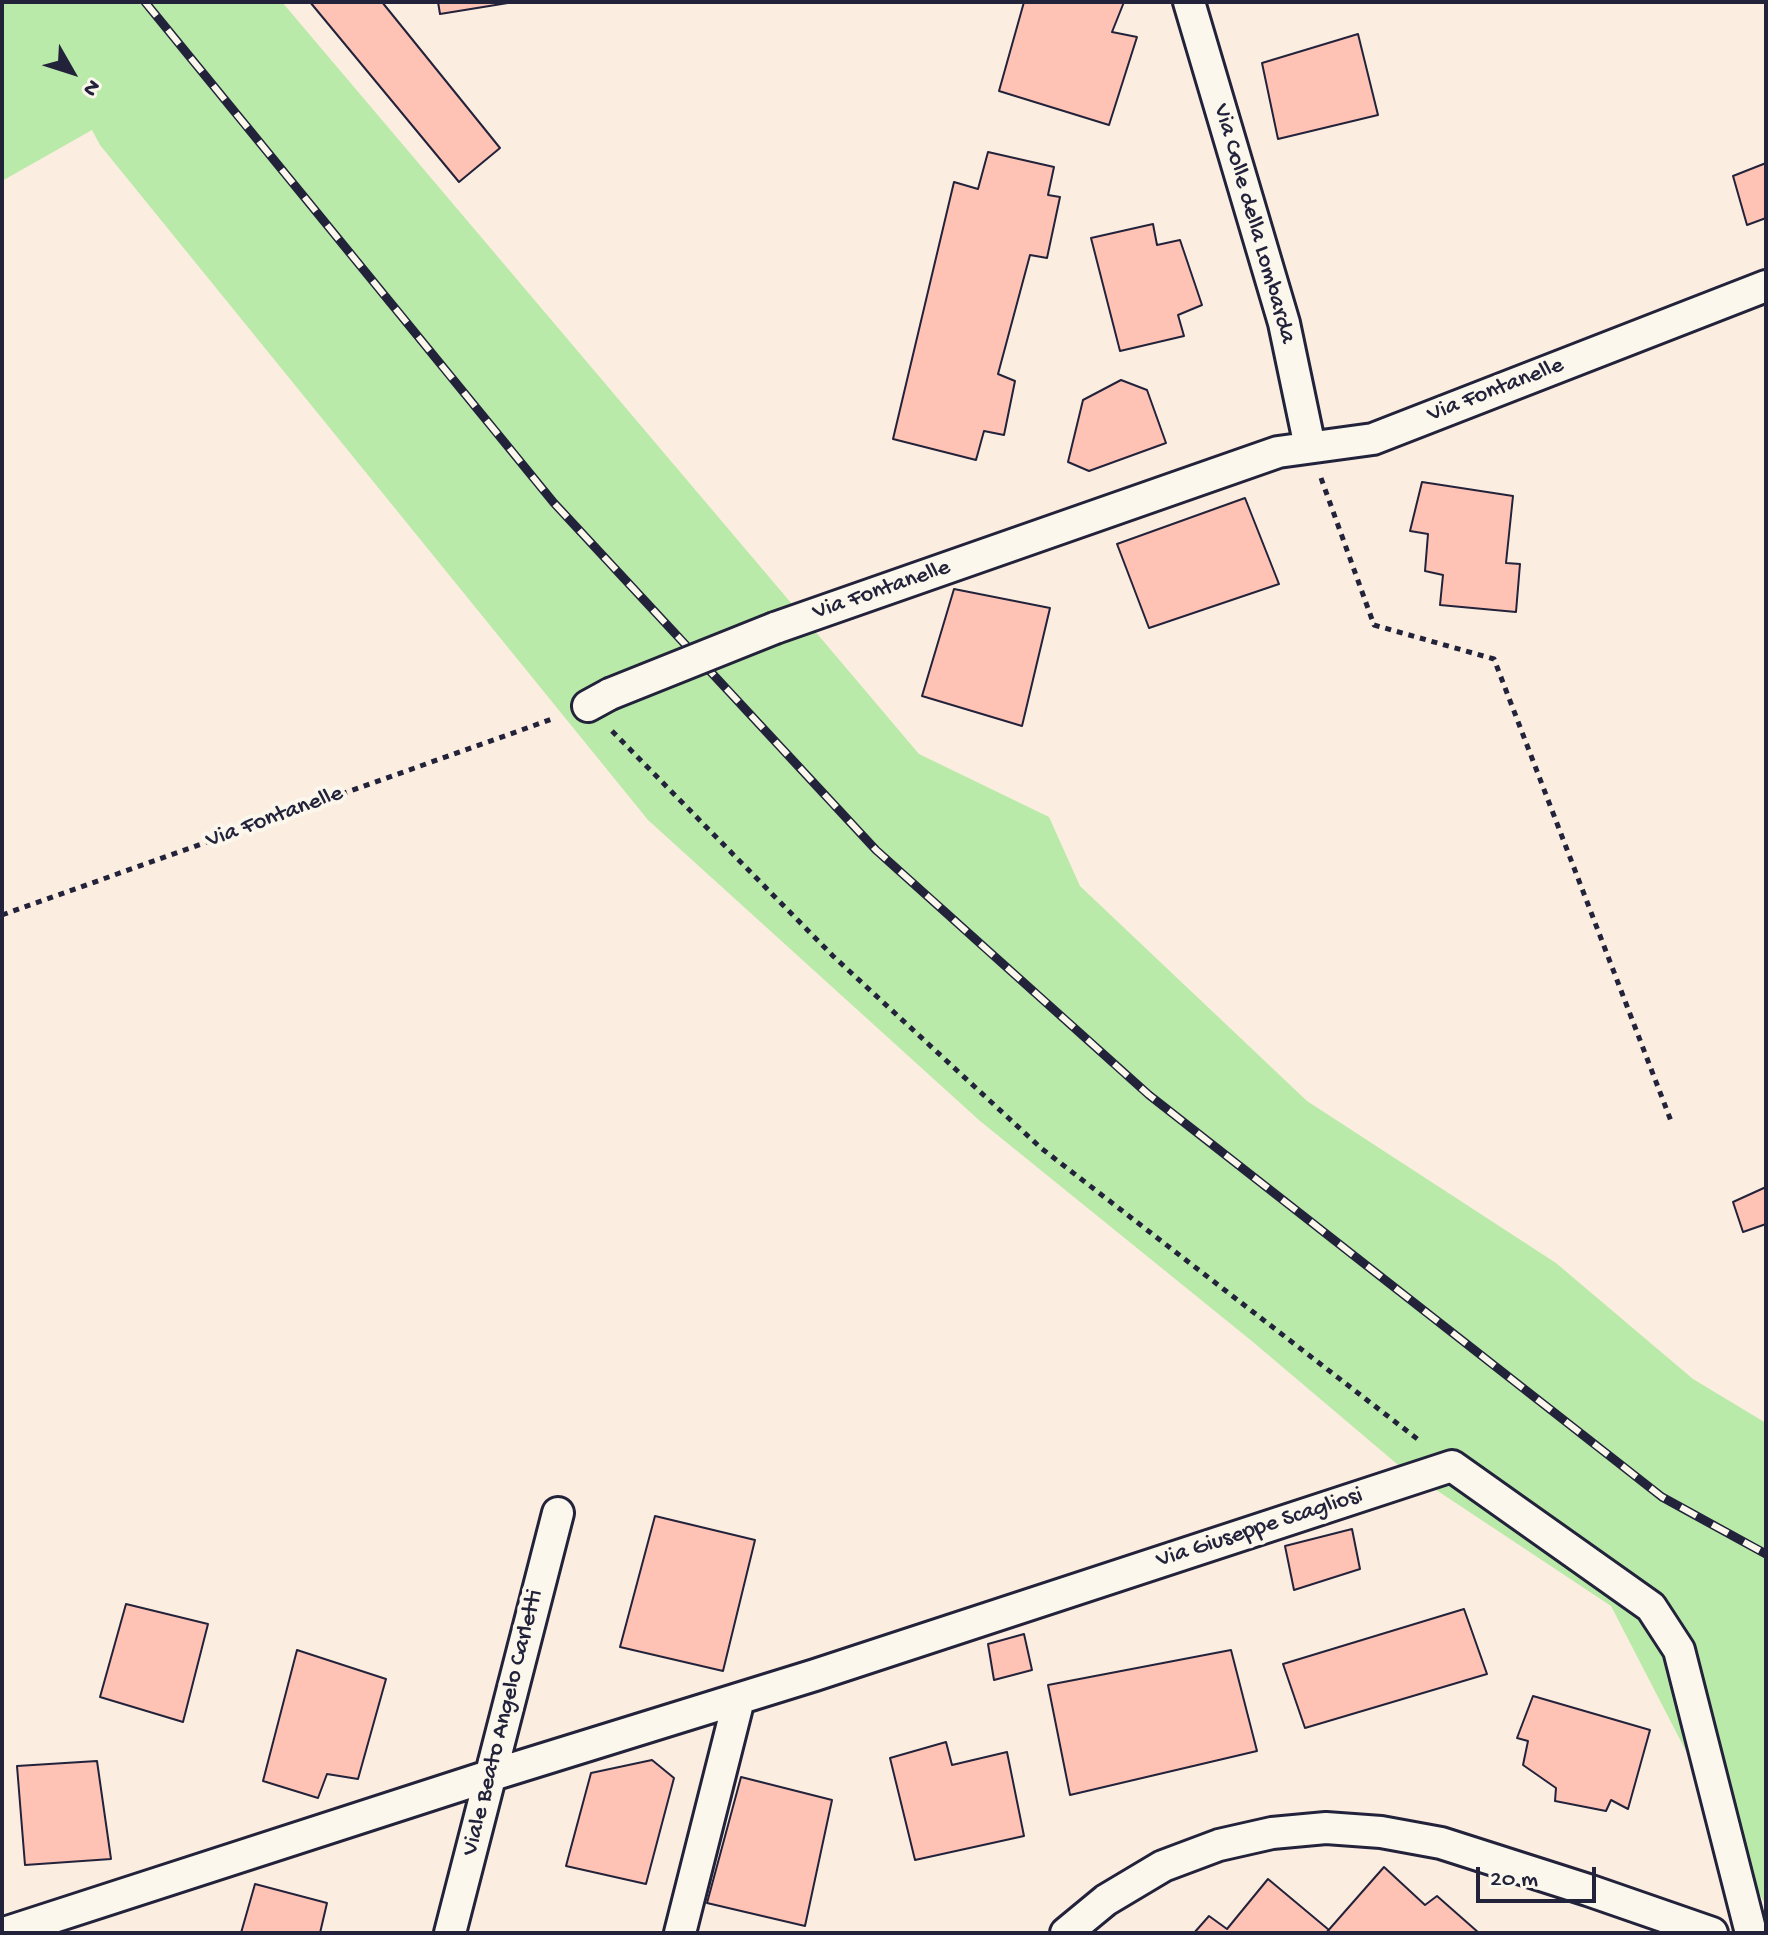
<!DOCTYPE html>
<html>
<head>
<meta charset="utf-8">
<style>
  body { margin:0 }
  #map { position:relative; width:1768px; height:1935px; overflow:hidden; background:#fcede1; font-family:"Gochi Hand",sans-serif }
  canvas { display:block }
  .frame { position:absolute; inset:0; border:4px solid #22223b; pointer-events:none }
  .north { position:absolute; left:32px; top:32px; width:80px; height:80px; -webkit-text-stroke:6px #fbf7ec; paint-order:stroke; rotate:129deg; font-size:22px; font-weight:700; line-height:32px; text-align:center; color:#22223b }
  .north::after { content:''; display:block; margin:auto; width:28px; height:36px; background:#22223b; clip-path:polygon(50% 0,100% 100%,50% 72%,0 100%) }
  .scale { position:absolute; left:1476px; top:1867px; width:120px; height:36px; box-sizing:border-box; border:4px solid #22223b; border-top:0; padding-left:10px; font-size:24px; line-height:28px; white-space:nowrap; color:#22223b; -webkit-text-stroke:6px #fbf7ec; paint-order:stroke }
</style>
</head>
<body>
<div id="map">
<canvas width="1768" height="1935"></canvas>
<div class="frame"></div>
<div class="north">N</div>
<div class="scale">20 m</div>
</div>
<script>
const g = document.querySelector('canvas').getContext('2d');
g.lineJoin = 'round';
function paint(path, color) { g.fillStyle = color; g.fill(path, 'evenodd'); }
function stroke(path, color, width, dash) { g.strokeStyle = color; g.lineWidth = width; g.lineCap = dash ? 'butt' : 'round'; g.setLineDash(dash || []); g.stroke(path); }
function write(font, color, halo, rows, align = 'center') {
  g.font = font + ' "Gochi Hand",sans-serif'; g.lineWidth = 8; g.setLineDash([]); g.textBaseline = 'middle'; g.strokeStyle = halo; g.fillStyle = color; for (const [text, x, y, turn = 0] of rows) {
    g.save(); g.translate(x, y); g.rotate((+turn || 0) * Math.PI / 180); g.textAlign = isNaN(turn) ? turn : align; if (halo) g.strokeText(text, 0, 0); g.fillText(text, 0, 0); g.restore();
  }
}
paint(new Path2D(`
  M2 2H282L919 754 1049 817 1080 886 1307 1101 1556 1263 1693 1379 1766 1423V1906L1611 1606 1397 1464 1253 1342 980 1121 648 820 100 145 92 130 2 181Z`), '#baeaa9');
const building = new Path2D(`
  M310 2H382L500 148 459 182Z
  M438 2H514L440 14Z
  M1024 2H1124L1112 32 1137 37 1109 125 999 91Z
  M1358 34 1378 115 1278 139 1262 63Z
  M988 152 1054 167 1048 195 1060 197 1047 258 1030 255 998 374 1015 381 1004 435 984 431 976 460 893 439 954 182 978 189Z
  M1766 163V218L1747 225 1733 176Z
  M1153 224 1157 245 1180 240 1202 305 1178 315 1184 336 1120 351 1091 238Z
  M1121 380 1147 390 1166 443 1089 471 1068 462 1083 400Z
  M1422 482 1513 496 1506 563 1520 564 1516 612 1440 605 1443 575 1425 571 1428 534 1410 531Z
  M1245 498 1279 584 1149 628 1117 544Z
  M954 589 1050 608 1022 726 922 696Z
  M1766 1187V1224L1743 1232 1733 1202Z
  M655 1516 755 1540 723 1671 620 1647Z
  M1352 1529 1360 1569 1294 1590 1285 1546Z
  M126 1604 208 1624 183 1722 100 1697Z
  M1464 1609 1487 1674 1305 1728 1283 1664Z
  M1024 1634 1032 1670 994 1680 988 1644Z
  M297 1650 386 1679 358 1779 327 1774 318 1798 263 1781Z
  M1231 1650 1257 1751 1070 1795 1048 1685Z
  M1533 1696 1650 1730 1628 1809 1611 1800 1606 1811 1555 1801 1556 1788 1523 1765 1528 1741 1517 1738Z
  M946 1742 952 1765 1007 1752 1024 1836 915 1860 890 1758Z
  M652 1760 674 1778 646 1884 566 1866 591 1773Z
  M97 1761 111 1859 25 1865 17 1766Z
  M741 1777 832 1800 805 1926 707 1903Z
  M1384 1867 1425 1905 1437 1896 1479 1933H1326Z
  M1268 1879 1329 1930 1326 1933H1194L1209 1916 1227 1929Z
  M255 1884 327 1903 320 1933H241Z`);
paint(building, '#fec3b5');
stroke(building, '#22223b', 2);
const minor = new Path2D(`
  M1189 2 1284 323 1310 447
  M775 628 1278 452 1373 439 1766 286
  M588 706 610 694
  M4 1933 489 1776 815 1675 1452 1466 1651 1607 1679 1650 1751 1933
  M450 1933 558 1513
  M680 1933 739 1699
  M1066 1933 1106 1900 1163 1866 1219 1845 1272 1833 1326 1828 1381 1832 1441 1843 1588 1890 1712 1933`);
stroke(minor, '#22223b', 36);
stroke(new Path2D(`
  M1321 478 1374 625 1494 659 1671 1121
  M612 731 833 956 1041 1148 1420 1441
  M2 915 555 718`), '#22223b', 5, [6, 6]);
stroke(minor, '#fbf7ec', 30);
const rail = new Path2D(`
  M145 2 554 503 876 850 1149 1095 1662 1497 1766 1554`);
stroke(rail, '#22223b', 9);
stroke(rail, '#fbf7ec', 6, [18]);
const minorBridge = new Path2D(`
  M610 694 775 628`);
stroke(minorBridge, '#22223b', 36, []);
stroke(minorBridge, '#fbf7ec', 30);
write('24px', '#22223b', '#fbf7ec', [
  ["Via Colle della Lombarda",1253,224,74],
  ["Via Fontanelle",1496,391,-21],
  ["Via Fontanelle",882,591,-19],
  ["Via Fontanelle",275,818,-20],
  ["Via Giuseppe Scagliosi",1260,1529,-18],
  ["Viale Beato Angelo Carletti",504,1723,-76]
]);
</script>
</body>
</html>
